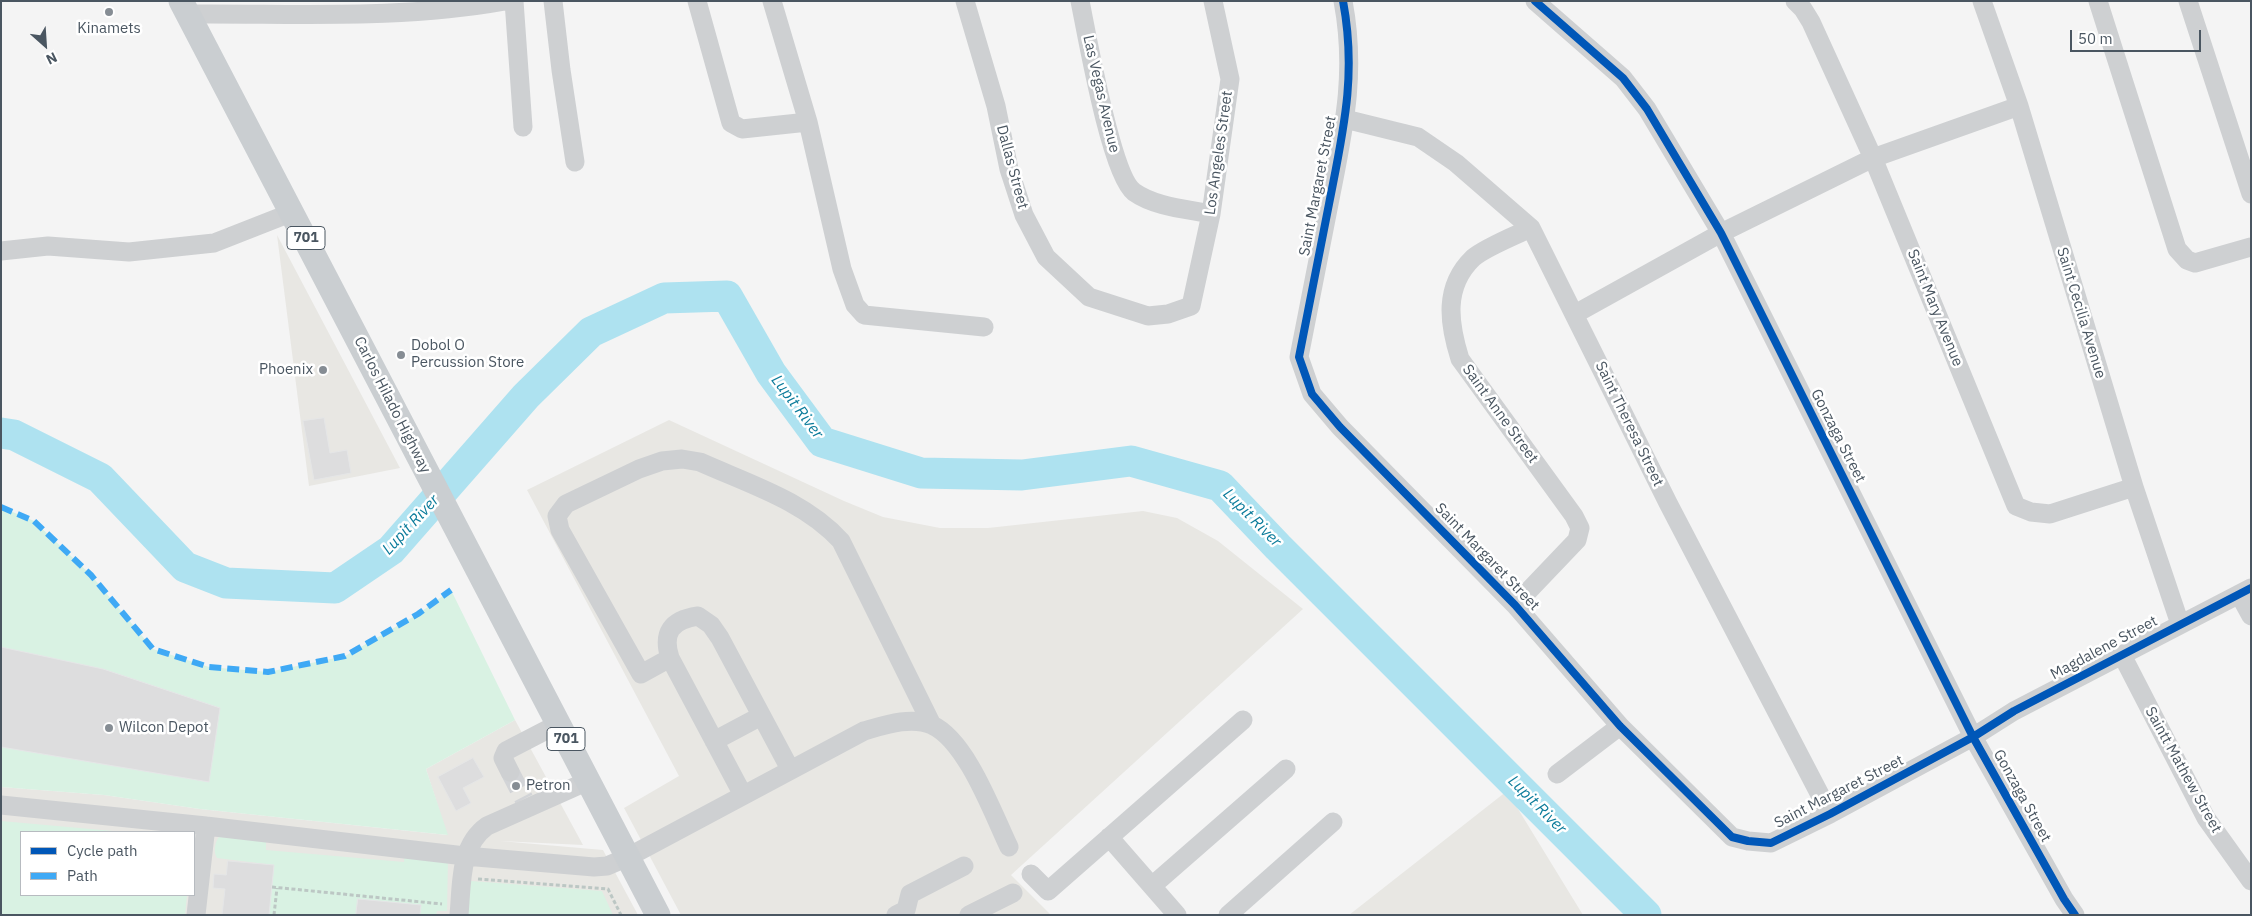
<!DOCTYPE html>
<html>
<head>
<meta charset="utf-8">
<style>
  body { margin:0 }
  #map { position:relative; width:2252px; height:916px; overflow:hidden; background:#f4f4f4; font-family:"IBM Plex Sans",sans-serif }
  canvas { display:block }
  .frame { position:absolute; inset:0; border:2px solid #4a5661; pointer-events:none }
  .legend { position:absolute; left:20px; top:831px; width:175px; height:65px; box-sizing:border-box; background:#fff; border:1px solid #b7bbc0; margin:0; padding:6px 9px; list-style:none; font-size:15px; color:#4a5661 }
  .legend li { display:flex; align-items:center; gap:10px; height:25px }
  .legend b { width:25px; border:1px solid #b7bbc0 }
  .north { position:absolute; left:20px; top:20px; width:50px; height:50px; -webkit-text-stroke:4px #fff; paint-order:stroke; rotate:154deg; font-size:14px; font-weight:700; line-height:20px; text-align:center; color:#4a5661 }
  .north::after { content:''; display:block; margin:auto; width:18px; height:22px; background:#4a5661; clip-path:polygon(50% 0,100% 100%,50% 72%,0 100%) }
  .scale { position:absolute; left:2070px; top:30px; width:131px; height:22px; box-sizing:border-box; border:2px solid #4a5661; border-top:0; padding-left:6px; font-size:15px; line-height:18px; white-space:nowrap; color:#4a5661; -webkit-text-stroke:4px #fff; paint-order:stroke }
</style>
</head>
<body>
<div id="map">
<canvas width="2252" height="916"></canvas>
<div class="frame"></div>
<ul class="legend">
<li><b style="height:6px;background:#0057b8"></b>Cycle path</li>
<li><b style="height:6px;background:#3fa9f5"></b>Path</li>
</ul>
<div class="north">N</div>
<div class="scale">50 m</div>
</div>
<script>
const g = document.querySelector('canvas').getContext('2d');
g.lineJoin = 'round';
function paint(path, color) { g.fillStyle = color; g.fill(path, 'evenodd'); }
function stroke(path, color, width, dash) { g.strokeStyle = color; g.lineWidth = width; g.lineCap = dash ? 'butt' : 'round'; g.setLineDash(dash || []); g.stroke(path); }
function write(font, color, halo, rows, align = 'center') {
  g.font = font + ' "IBM Plex Sans",sans-serif'; g.lineWidth = 5; g.setLineDash([]); g.textBaseline = 'middle'; g.strokeStyle = halo; g.fillStyle = color; for (const [text, x, y, turn = 0] of rows) {
    g.save(); g.translate(x, y); g.rotate((+turn || 0) * Math.PI / 180); g.textAlign = isNaN(turn) ? turn : align; if (halo) g.strokeText(text, 0, 0); g.fillText(text, 0, 0); g.restore();
  }
}
paint(new Path2D(`
  M277 235 400 468 309 486Z
  M669 420 844 501 883 517 940 528H988L1143 511 1177 518 1218 541 1303 609 1011 875 1051 915H681L624 808 679 776 527 490Z
  M515 720 583 845 500 841 603 850 638 915H1V787L104 795 200 809 447 835 426 769ZM21 832H194V895H21Z
  M1507 791 1583 915H1349Z`), '#e8e7e3');
paint(new Path2D(`
  M1 507 34 521 91 575 153 649 209 667 268 672 345 656 418 614 451 590 515 720 426 769 448 835 200 809 104 795 1 787Z
  M1 821 124 832H21V895H187L185 915H1Z
  M219 837 266 840V850L404 862 405 853 448 858 447 911H437L436 915H410V904L358 899 356 915H269L274 865 217 858C213 852 215 842 219 837Z
  M471 881 602 891 613 915H467Z`), '#d9f2e3');
stroke(new Path2D(`
  M1 433 14 435 100 478 185 567 226 583 335 588 391 550 526 396 591 332 664 298 727 296 771 373 822 442 921 473 1022 475 1131 461 1220 486 1278 547 1646 915`), '#aee2f0', 31);
const building = new Path2D(`
  M324 418 330 453 347 450 351 473 314 480 303 421Z
  M1 647 103 669 220 708 209 782 1 747Z
  M473 758 484 777 463 788 471 803 456 811 438 777Z
  M228 861 274 865 269 915H222L225 889 213 888 214 874 226 875Z
  M358 899 421 905 420 915H356Z`);
paint(building, '#ddddde');
stroke(building, '#e5e6e7', 1);
stroke(new Path2D(`
  M510 772 524 799`), '#d2d4d7', 19, [19, 9]);
stroke(new Path2D(`
  M478 879 608 889 621 915
  M272 887 442 904
  M274 915 277 888`), '#bcc7c4', 3, [4, 2.5]);
stroke(new Path2D(`
  M514 1 523 127
  M553 1 561 70 575 162
  M697 1 731 123 742 129 808 122
  M772 1 808 122 842 269 855 305 864 315 984 327
  M965 1 996 106 1009 169 1024 215 1046 257 1089 297 1148 316 1168 314 1191 306 1211 214 1230 79 1213 1
  M1080 1C1087 35 1111 175 1134 192 1155 207 1187 209 1211 214
  M1343 1C1357 75 1343 132 1329 204 1319 255 1309 306 1299 357L1312 394 1340 427 1515 605 1620 726 1732 837 1748 841 1771 843 1830 814 1973 737 2014 711 2251 588
  M1535 1 1623 78 1647 109 1721 233 1973 737 2064 899 2075 915
  M1795 1 1803 9 1811 22 1873 158 2016 506 2031 512 2050 514 2134 487
  M1982 1 2019 106 2134 487 2180 624
  M2098 1 2177 249 2187 260 2195 263 2251 247
  M2188 1 2251 194
  M188 14C293 13 401 20 505 1
  M1345 119 1418 137 1456 163 1531 228 1668 503 1830 814
  M1 251 48 246 129 252 214 243 293 212
  M1575 314 1721 233 1873 158 2019 106
  M2239 594 2251 616
  M1515 605 1577 540 1580 528 1574 516 1460 359C1449 324 1443 287 1473 258 1484 248 1516 235 1531 228
  M2122 655 2206 818 2251 881
  M670 658 641 674 560 530 557 516 566 504 639 469 662 461 682 459 700 462C749 484 805 501 841 541L932 725
  M714 741 761 716
  M510 772 503 758 506 751 558 724
  M1557 774 1620 726
  M743 795 670 658C662 633 671 620 698 616L711 625 720 638 790 769
  M1 805 206 826 465 856 594 867 607 866 628 857 864 731C885 725 911 716 932 725 967 741 993 814 1009 847
  M1109 837 1177 915
  M1031 874 1048 891 1243 720
  M1152 886 1286 769
  M196 915 206 826
  M459 915C462 884 459 846 487 826L588 781
  M896 915 906 910 910 894 964 866
  M969 915 1013 893
  M1228 915 1333 822`), '#ced0d2', 19);
stroke(new Path2D(`
  M181 1 658 915`), '#caced1', 25);
stroke(new Path2D(`
  M1 507 34 521 91 575 153 649 209 667 268 672 345 656 418 614 451 590`), '#3fa9f5', 6, [12, 6]);
stroke(new Path2D(`
  M1343 1C1357 75 1343 132 1329 204 1319 255 1309 306 1299 357L1312 394 1340 427 1515 605 1620 726 1732 837 1748 841 1771 843 1830 814 1973 737 2014 711 2251 588
  M1535 1 1623 78 1647 109 1721 233 1973 737 2064 899 2075 915`), '#0057b8', 8);
for (const [x, y, r, color] of [
  [109,12,5,"#868d94"],
  [401,355,5,"#868d94"],
  [323,370,5,"#868d94"],
  [109,728,5,"#868d94"],
  [516,786,5,"#868d94"]
]) { const dot = new Path2D(); dot.arc(x, y, r, 0, 2 * Math.PI); g.fillStyle = color; g.fill(dot); stroke(dot, '#fff', 2); }
for (const [x, y, w] of [
  [306,238,38],
  [566,739,38]
]) { const box = new Path2D(); box.roundRect(x - w / 2, y - 11.5, w, 23, 4); g.fillStyle = '#fff'; g.fill(box); stroke(box, '#4a5661', 1); }
write('bold 14px', '#4a5661', null, [
  ["701",306,238],
  ["701",566,739]
]);
write('15px', '#4a5661', '#fff', [
  ["Kinamets",109,29,"center"],
  ["Dobol O",411,346],
  ["Percussion Store",411,363],
  ["Phoenix",313,370,"right"],
  ["Wilcon Depot",119,728],
  ["Petron",526,786]
], 'left');
write('15px', '#4a5661', '#fff', [
  ["Las Vegas Avenue",1101,94,77],
  ["Los Angeles Street",1219,153,-82],
  ["Dallas Street",1012,167,75],
  ["Saint Margaret Street",1318,186,-79],
  ["Saint Mary Avenue",1935,308,68],
  ["Saint Cecilia Avenue",2081,313,73],
  ["Carlos Hilado Highway",392,405,63],
  ["Saint Anne Street",1500,414,54],
  ["Saint Theresa Street",1629,424,64],
  ["Gonzaga Street",1838,436,63],
  ["Saint Margaret Street",1487,557,46],
  ["Magdalene Street",2104,648,-28],
  ["Saintt Mathew Street",2183,770,61],
  ["Saint Margaret Street",1839,792,-27],
  ["Gonzaga Street",2022,796,61]
]);
write('italic 16px', '#0c7c9b', '#fff', [
  ["Lupit River",797,407,53],
  ["Lupit River",1252,518,45],
  ["Lupit River",411,525,-47],
  ["Lupit River",1537,805,45]
]);
</script>
</body>
</html>
